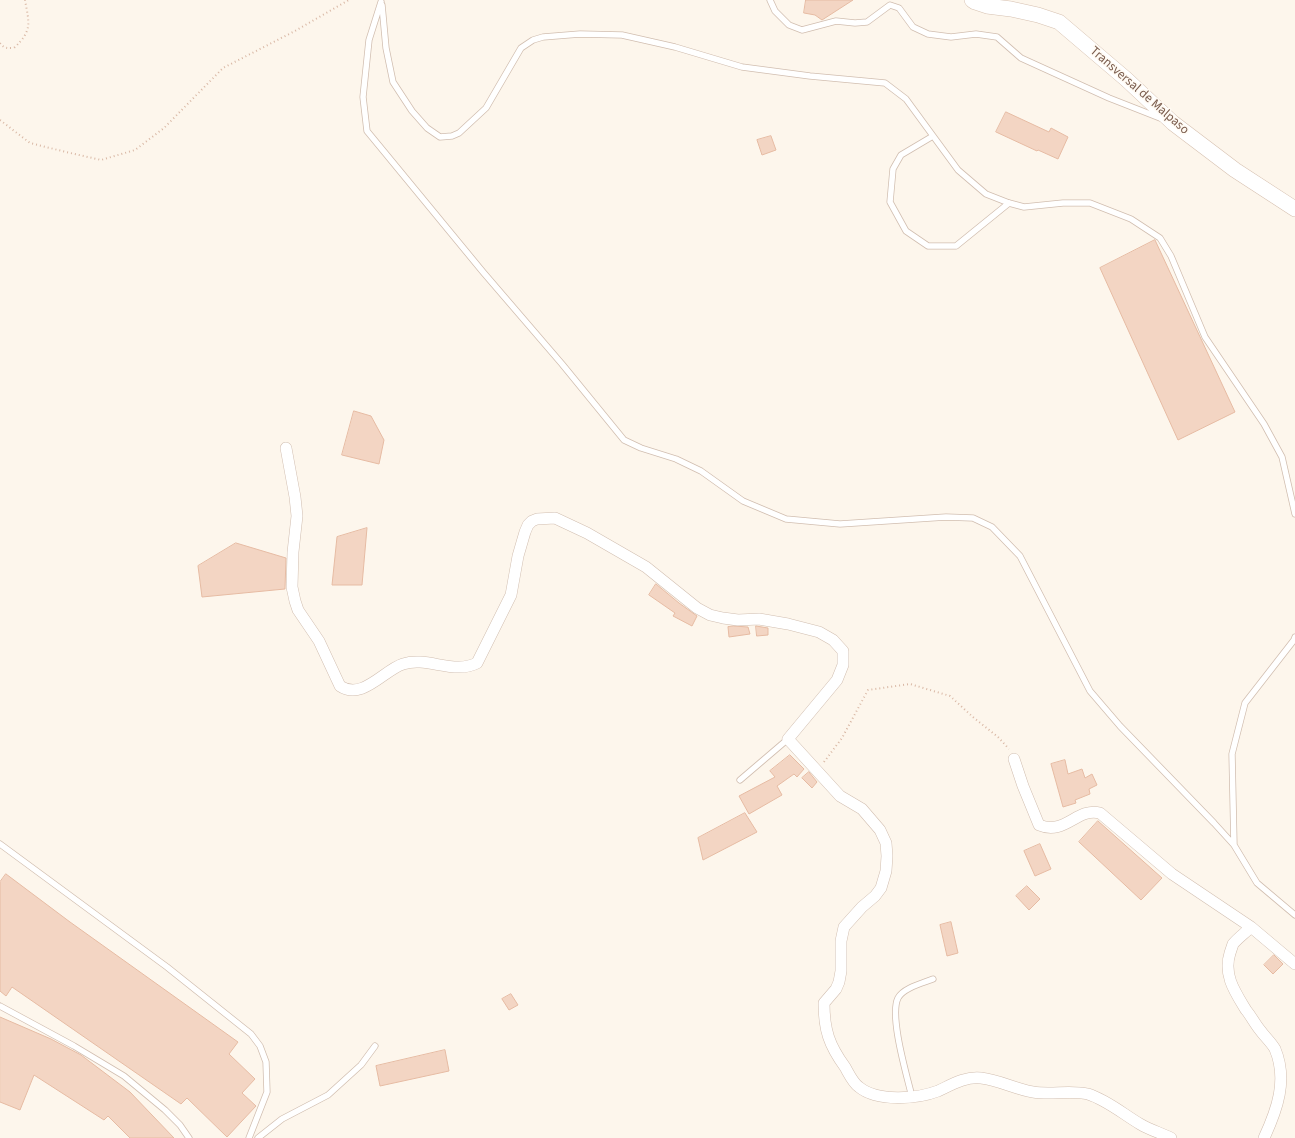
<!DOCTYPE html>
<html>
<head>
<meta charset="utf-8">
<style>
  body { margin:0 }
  canvas { display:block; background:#fdf6ec }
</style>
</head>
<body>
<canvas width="1295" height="1138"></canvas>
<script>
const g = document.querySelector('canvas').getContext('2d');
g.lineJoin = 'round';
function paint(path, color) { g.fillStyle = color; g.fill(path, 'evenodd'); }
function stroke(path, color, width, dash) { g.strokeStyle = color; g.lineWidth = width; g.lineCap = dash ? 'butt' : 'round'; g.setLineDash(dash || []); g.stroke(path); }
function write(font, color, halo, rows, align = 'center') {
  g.font = font + ' "Source Sans 3",sans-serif'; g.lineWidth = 3; g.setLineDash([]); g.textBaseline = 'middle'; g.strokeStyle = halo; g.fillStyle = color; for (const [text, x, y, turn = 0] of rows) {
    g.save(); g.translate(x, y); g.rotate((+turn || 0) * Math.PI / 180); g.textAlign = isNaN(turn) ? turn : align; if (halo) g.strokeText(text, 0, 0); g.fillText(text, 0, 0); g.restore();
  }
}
const building = new Path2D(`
  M806 0H853L822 20 815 15 804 13Z
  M1006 112 1049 132 1051 128 1068 137 1058 159 1038 150 1037 151 996 132Z
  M771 136 776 150 762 155 757 140Z
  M1155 240 1235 412 1178 440 1100 268Z
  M354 411 371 416 384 440 379 464 342 455Z
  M367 528 362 585H332L337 537Z
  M236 543 286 558 285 589 202 597 198 566Z
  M656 584 679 603 697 616 692 626 673 616 675 613 649 595Z
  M734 626 748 627 750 634 729 637 728 627Z
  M756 626 768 628V635L757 636Z
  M790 755 804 769 797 777 794 774 777 786 782 795 749 814 739 796 775 777 770 771Z
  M1065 760 1068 774 1082 769 1085 778 1092 774 1097 785 1089 789 1090 794 1075 800 1076 803 1063 807 1051 764Z
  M809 772 817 782 812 788 802 778Z
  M745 813 757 832 703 860 698 838Z
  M1098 821 1162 878 1141 900 1079 842Z
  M1040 844 1051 869 1035 876 1024 851Z
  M6 874 70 922 238 1042 229 1054 255 1079 242 1093 256 1106 227 1137 187 1098 181 1104 12 987 6 996 0 991V882Z
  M1027 886 1040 899 1029 910 1016 896Z
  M951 922 958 953 947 956 940 925Z
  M1274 955 1283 964 1273 974 1264 965Z
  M511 994 518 1005 509 1010 502 999Z
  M0 1017 51 1039 81 1055 130 1092 174 1138H130L108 1116 104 1120 34 1075 20 1110 0 1102Z
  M445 1050 449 1071 380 1086 376 1066Z`);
paint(building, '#f3d5c3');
stroke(building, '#e6bba3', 1);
const lane = new Path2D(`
  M770 0 775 11 789 25 802 30 836 21 855 23 867 22 890 5 899 8 913 27 928 34 951 37 976 34 997 37 1021 58 1109 98 1160 118
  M381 2 369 40 363 97 367 131 483 272 562 364 624 440 641 448 676 459 701 471 743 501 786 519 840 524 946 517 973 518 992 527 1020 556 1090 691 1120 726 1214 823 1234 845 1257 883 1295 915
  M382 5 386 48 393 82 412 111 427 128 440 137 452 136 459 133 486 108 521 48 533 40 543 37 580 34 622 35 675 47 742 67 810 76 885 83 906 99 958 170 986 194 1009 203 1024 207 1063 203H1090L1131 219 1160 238 1171 256 1205 337 1264 424 1282 457 1295 514
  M933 136 901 155 893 169 890 202 906 231 928 246H956L1009 203
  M740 780 788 739
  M0 844 167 967 251 1034 260 1046 266 1062 267 1092 249 1138
  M1234 845 1232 754 1245 703 1294 640 1295 637
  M0 1006 74 1046 124 1076 165 1110 180 1125 189 1138
  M912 1097C907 1076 889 1016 898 998 903 988 923 983 933 979
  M258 1138 282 1119 328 1095 361 1065 375 1046`);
const street = new Path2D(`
  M286 448 295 497 297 516 293 552 292 587 295 601 298 610 319 641 340 686C362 701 384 670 403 664 427 656 454 675 477 663L511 595 518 556 525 532 528 525 532 521 537 519 555 518 587 533 646 567 697 608 710 615 723 618 738 620 759 619 788 624 819 632 833 640 843 651V665L837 680 788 739 840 796 862 809 880 830 886 843 887 856 886 871 881 888 875 896 862 907 844 927 841 941V971L839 982 836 989 824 1003C824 1030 829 1045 845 1067 849 1074 853 1083 859 1087 877 1102 917 1099 938 1091 951 1085 966 1076 981 1078 999 1080 1015 1089 1033 1092 1051 1095 1070 1090 1088 1094 1107 1100 1123 1114 1140 1124 1150 1130 1161 1133 1171 1138
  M1014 759 1023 786 1039 825C1065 836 1077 807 1100 813L1172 874 1251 927 1295 964
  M1251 927C1245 933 1238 938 1233 944 1232 947 1231 950 1230 953 1223 975 1235 992 1246 1010 1251 1016 1255 1024 1260 1030 1265 1037 1271 1042 1275 1049 1288 1080 1277 1110 1264 1138`);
const secondary = new Path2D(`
  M972 0 975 2 987 6 1011 9 1038 15 1059 22 1126 79 1173 123 1235 170 1295 209`);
stroke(lane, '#d1beb0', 7);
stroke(street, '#d1beb0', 12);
stroke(secondary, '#d6c0b0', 16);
stroke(new Path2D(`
  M0 43C4 49 8 48 14 48 33 30 29 23 25 0
  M0 120 30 143 66 152 101 160 135 150 164 128 223 68 293 32 349 0
  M824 762 842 738 868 690 910 684 950 696 974 718 998 737 1009 749`), '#d9b8a5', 2, [1, 3]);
stroke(lane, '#fff', 5.5);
stroke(street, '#fff', 11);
stroke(secondary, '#fff', 15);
write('13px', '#7a5c4d', '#fffaf3', [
  ["Transversal de Malpaso",1139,91,41]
]);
</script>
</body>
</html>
